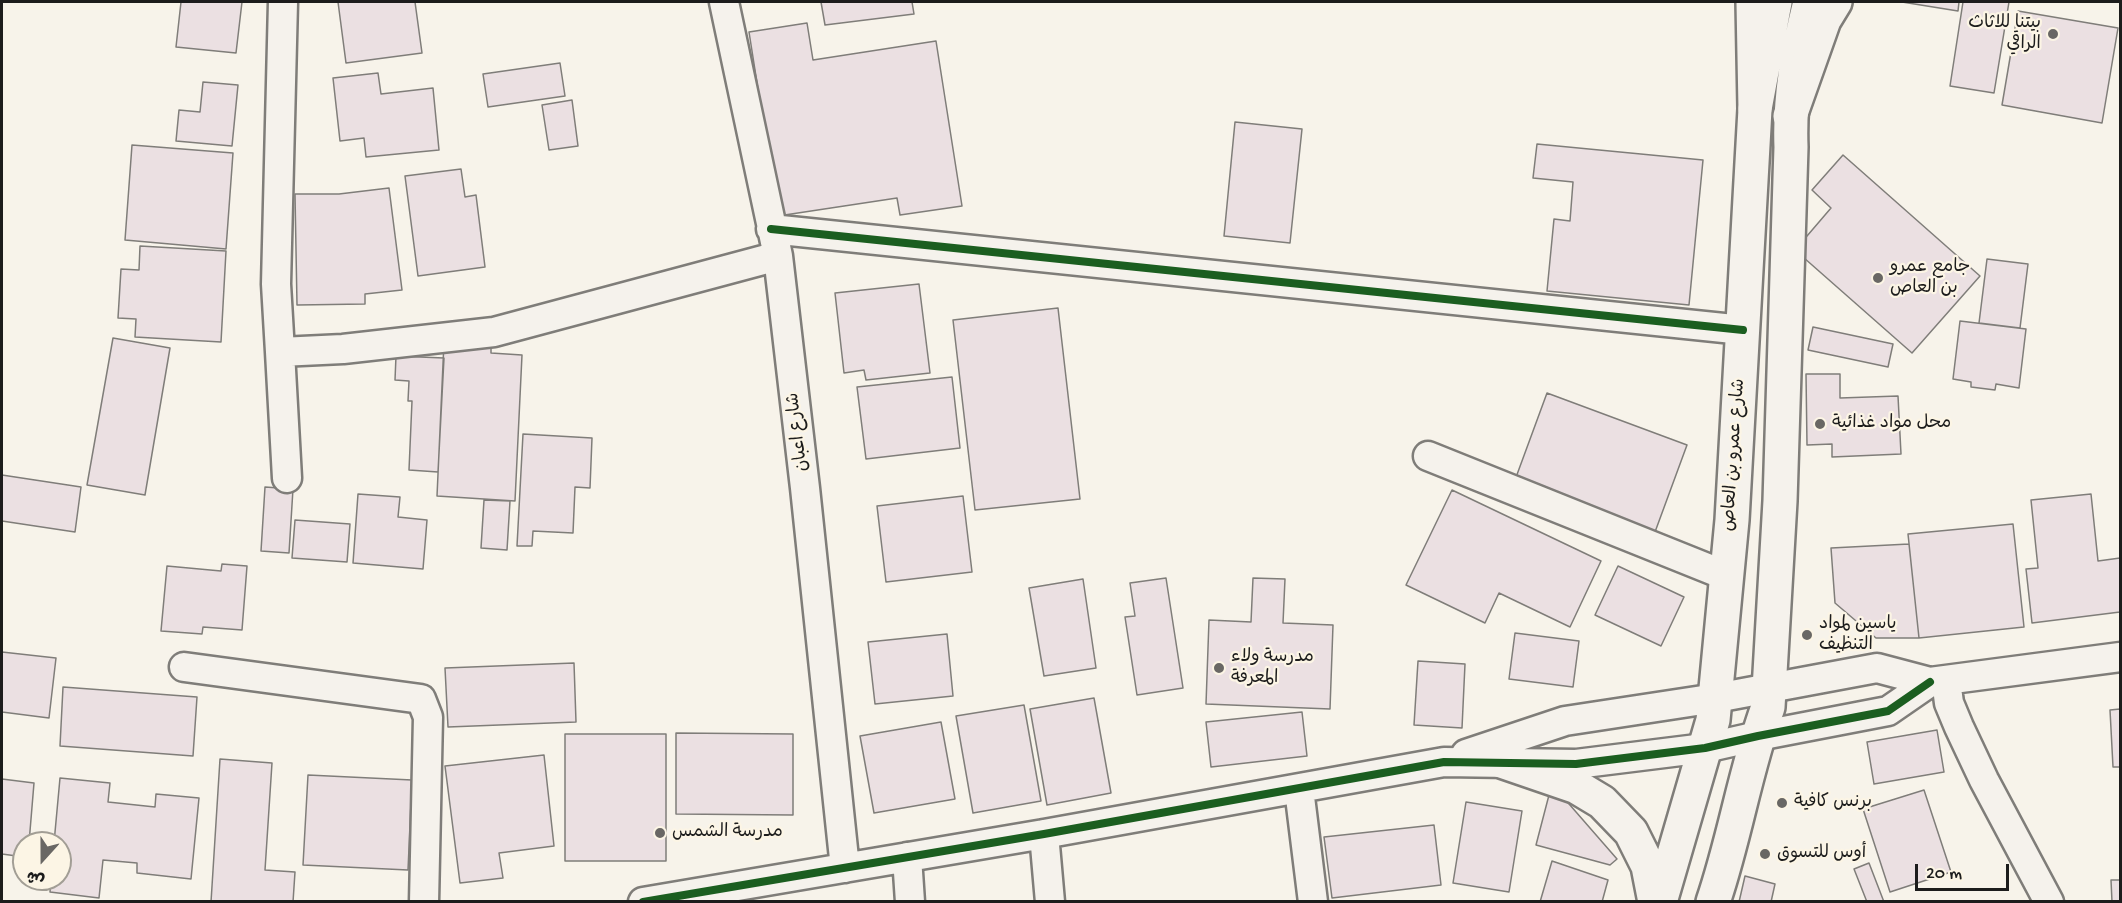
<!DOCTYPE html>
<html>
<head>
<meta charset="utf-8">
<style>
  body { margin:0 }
  #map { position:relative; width:2122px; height:903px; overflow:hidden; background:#f7f3ea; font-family:"Gochi Hand","Playpen Sans Arabic",sans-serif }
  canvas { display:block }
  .frame { position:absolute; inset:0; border:3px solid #1c1c1c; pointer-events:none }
  .north { position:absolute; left:12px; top:831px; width:60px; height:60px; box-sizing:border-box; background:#fcf5e5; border:2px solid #a29e95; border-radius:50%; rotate:201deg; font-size:16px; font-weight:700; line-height:24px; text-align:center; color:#1c1c1c }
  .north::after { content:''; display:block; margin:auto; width:21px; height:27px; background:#696764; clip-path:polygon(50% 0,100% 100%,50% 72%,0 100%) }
  .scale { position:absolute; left:1915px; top:864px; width:94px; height:27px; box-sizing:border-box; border:3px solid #1c1c1c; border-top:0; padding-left:8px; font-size:18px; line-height:21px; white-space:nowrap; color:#1c1c1c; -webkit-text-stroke:4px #fcf5e5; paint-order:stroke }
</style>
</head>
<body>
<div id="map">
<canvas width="2122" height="903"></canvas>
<div class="frame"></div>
<div class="north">ش</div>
<div class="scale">20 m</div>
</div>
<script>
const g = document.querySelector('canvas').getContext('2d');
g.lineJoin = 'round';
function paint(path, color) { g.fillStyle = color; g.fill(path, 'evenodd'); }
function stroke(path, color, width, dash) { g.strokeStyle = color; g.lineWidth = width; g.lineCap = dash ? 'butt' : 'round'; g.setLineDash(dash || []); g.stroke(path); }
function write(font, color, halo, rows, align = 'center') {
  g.font = font + ' "Gochi Hand","Playpen Sans Arabic",sans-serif'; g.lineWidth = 4.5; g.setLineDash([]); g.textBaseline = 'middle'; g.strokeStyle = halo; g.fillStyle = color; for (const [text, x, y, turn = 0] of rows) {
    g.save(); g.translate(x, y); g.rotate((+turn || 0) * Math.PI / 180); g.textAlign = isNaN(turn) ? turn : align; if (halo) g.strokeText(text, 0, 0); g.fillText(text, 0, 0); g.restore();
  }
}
const building = new Path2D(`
  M181 2H242L236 53 176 47Z
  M338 2H415L422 53 346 63Z
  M821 2H912L914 14 825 25Z
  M1902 2H1959L1958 11Z
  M1963 2H2009L1994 93 1950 86Z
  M2018 11 2118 28 2102 123 2002 105Z
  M807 23 813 60 936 41 962 206 900 215 897 198 778 216 749 32Z
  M560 63 565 96 488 107 483 74Z
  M378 73 381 94 433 88 439 150 366 157 364 138 340 141 333 78Z
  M203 82 238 85 232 146 176 141 179 110 200 112Z
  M572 100 578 146 549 150 542 105Z
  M1235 122 1302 129 1290 243 1224 236Z
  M1537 144 1703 160 1689 305 1547 291 1554 219 1570 221 1573 182 1533 178Z
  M132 145 233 153 226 249 125 240Z
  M1843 155 1980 276 1912 353 1795 250 1831 208 1812 190Z
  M461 169 465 197 476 195 485 267 418 276 405 176Z
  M389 188 402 290 365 294V304L297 305 295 194H339Z
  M140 246 226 251 221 342 135 337 136 319 118 318 121 269 139 270Z
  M1987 259 2028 264 2020 328 1979 323Z
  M919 284 930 373 866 380 864 370 844 373 835 293Z
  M1058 308 1080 499 975 510 953 320Z
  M1960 321 2026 329 2019 388 1996 384 1995 390 1971 387V382L1953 379Z
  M1813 327 1893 344 1888 367 1808 350Z
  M113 338 170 348 145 495 87 485Z
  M444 342 491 344V353L522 355 515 501 437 496Z
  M396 356 444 358 438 472 409 470 412 401H408L409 381 395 380Z
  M1806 374H1840V398L1898 396 1901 454 1832 457V444L1807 445Z
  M952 377 960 448 866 459 857 387Z
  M1547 393 1687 445 1655 532 1515 480Z
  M523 434 592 438 590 488 575 487 573 533 533 531 532 546H517Z
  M2 475 81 487 75 532 2 521Z
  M265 487 293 489 289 553 261 551Z
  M1452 490 1601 561 1570 627 1499 593 1485 623 1406 585Z
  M358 494 400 497 398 517 427 520 423 569 353 563Z
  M2091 494 2098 561 2120 558V612L2032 623 2026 569 2038 568 2031 500Z
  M963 496 972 572 886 582 877 506Z
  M484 500 510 501 507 550 481 548Z
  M295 520 350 524 347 562 292 558Z
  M2013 524 2024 627 1919 638 1908 534Z
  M1909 544 1919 638H1876L1835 603 1831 548Z
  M222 564 247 566 242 630 203 627 202 634 161 631 167 566 221 571Z
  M1618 566 1684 597 1661 646 1595 615Z
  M1166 578 1183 688 1137 695 1125 617 1135 616 1130 583Z
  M1253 578 1285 579 1283 623 1333 625 1330 709 1206 704 1209 620 1251 622Z
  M1083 579 1096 668 1044 676 1029 588Z
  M1515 633 1579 641 1573 687 1509 679Z
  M947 634 953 696 875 704 868 642Z
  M2 652 56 658 49 718 2 712Z
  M1418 661 1465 664 1462 728 1414 725Z
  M574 663 576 722 448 727 445 668Z
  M63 687 197 697 193 756 60 746Z
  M1094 698 1111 793 1047 805 1030 709Z
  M1024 705 1041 801 973 813 956 716Z
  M2120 709V767H2113L2110 710Z
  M1302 712 1307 756 1211 767 1206 722Z
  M941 722 955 799 874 813 860 736Z
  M1937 730 1944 772 1874 784 1867 742Z
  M676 733 793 734V815L676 814Z
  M565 734H666V861H565Z
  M544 755 554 846 499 853 503 878 460 883 445 766Z
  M220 759 272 763 265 870 295 872 293 902H211Z
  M308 775 412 780 408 870 303 865Z
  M60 778 110 783 108 802 155 807 156 794 199 798 191 879 137 873V863L103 860 99 898 50 892 51 879H60V843H54Z
  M2 779 34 783 29 843H24V857L2 854Z
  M1556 789 1617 859 1610 865 1536 845 1549 795Z
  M1924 790 1951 872 1890 892 1863 809Z
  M1466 802 1522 811 1509 892 1453 883Z
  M1434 825 1441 885 1332 898 1324 837Z
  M1552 861 1608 880 1602 902H1540Z
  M1869 863 1884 902H1867L1854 869Z
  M1745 876 1775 884 1771 902H1739Z
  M2111 880H2120V902H2112Z`);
paint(building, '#ebe0e2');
stroke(building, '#7f7d79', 1.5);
const minor = new Path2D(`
  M283 2 276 284 280 352 343 349 494 332 778 256
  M724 2 778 256 805 488 845 868
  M771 229 1743 330
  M280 352 287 478
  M1428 456 1727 576
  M184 667 421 699 428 717 424 902
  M1946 680 1949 703 1959 727 1984 780 2049 902
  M1466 754 1565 721 1716 698 1877 668 1930 682 2120 657
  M1299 789 1313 902
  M1044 834 1050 902
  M907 857 910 902
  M643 902 1044 834 1444 762 1576 764 1705 748 1758 736 1888 711 1930 682`);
const tertiary = new Path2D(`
  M1504 762 1577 787 1602 802 1631 832 1648 866 1655 902
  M1660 902 1713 720 1732 520 1755 109 1775 2
  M1713 902C1735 838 1745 770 1768 707L1780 501 1791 147C1789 97 1798 50 1810 2`);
const primary = new Path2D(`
  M1753 2 1755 109
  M1790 116 1824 20 1835 2`);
stroke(minor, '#7f7d79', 33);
stroke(tertiary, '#7f7d79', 38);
stroke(primary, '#7f7d79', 38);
stroke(minor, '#f5f2ec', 28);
stroke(tertiary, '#f5f2ec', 33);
stroke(primary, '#f5f2ec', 33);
stroke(new Path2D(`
  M771 229 1743 330
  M643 902 1044 834 1444 762 1576 764 1705 748 1758 736 1888 711 1930 682`), '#1b5e20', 8);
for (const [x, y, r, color] of [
  [2053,34,6,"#696764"],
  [1878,278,6,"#696764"],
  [1820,424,6,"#696764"],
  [1807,635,6,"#696764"],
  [1219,668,6,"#696764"],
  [1782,803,6,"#696764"],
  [660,833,6,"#696764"],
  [1765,854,6,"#696764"]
]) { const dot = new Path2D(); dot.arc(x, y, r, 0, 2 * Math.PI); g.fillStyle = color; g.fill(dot); stroke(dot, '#fcf5e5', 2); }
write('18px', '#1c1c1c', '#fcf5e5', [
  ["بيتنا للاثاث",2041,24,"right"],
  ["الراقي",2041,45,"right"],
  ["جامع عمرو",1890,268],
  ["بن العاص",1890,289],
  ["محل مواد غذائية",1832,424],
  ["ياسين لمواد",1819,625],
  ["التنظيف",1819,646],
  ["مدرسة ولاء",1231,658],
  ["المعرفة",1231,679],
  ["برنس كافية",1794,803],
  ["مدرسة الشمس",672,833],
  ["أوس للتسوق",1777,854]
], 'left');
write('18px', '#1c1c1c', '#fcf5e5', [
  ["شارع اعبان",799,432,-97],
  ["شارع عمرو بن العاص",1735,455,-86]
]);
</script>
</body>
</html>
